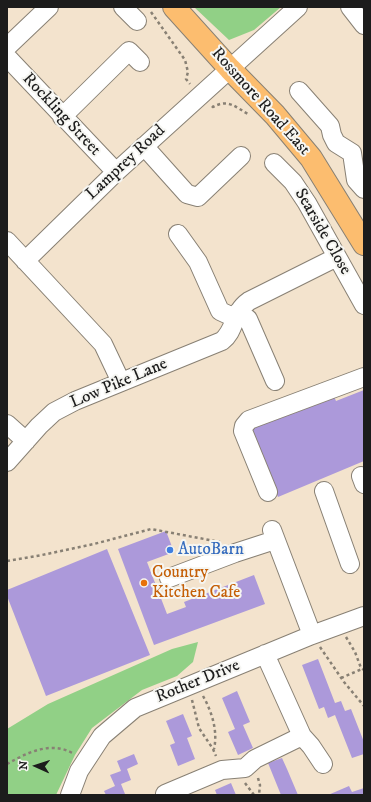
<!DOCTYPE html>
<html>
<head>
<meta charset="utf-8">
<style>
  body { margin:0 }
  #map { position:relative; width:371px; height:802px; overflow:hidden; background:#f3e3cd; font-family:"IM FELL DW Pica",serif }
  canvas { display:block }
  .frame { position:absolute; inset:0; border:8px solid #1c1c1c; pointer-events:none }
  .north { position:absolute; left:16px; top:746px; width:40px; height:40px; -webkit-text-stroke:3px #f6f6f2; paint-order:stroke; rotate:273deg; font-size:11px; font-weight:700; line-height:16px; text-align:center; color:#1c1c1c }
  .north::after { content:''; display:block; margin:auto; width:14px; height:18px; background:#1c1c1c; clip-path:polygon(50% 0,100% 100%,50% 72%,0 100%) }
</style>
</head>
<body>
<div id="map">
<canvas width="371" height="802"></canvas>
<div class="frame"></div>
<div class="north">N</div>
</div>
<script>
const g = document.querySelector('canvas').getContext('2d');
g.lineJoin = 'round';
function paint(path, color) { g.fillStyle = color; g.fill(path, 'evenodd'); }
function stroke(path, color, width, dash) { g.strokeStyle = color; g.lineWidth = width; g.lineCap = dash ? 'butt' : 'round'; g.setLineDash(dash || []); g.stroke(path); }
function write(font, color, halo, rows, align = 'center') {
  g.font = font + ' "IM FELL DW Pica",serif'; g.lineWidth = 4; g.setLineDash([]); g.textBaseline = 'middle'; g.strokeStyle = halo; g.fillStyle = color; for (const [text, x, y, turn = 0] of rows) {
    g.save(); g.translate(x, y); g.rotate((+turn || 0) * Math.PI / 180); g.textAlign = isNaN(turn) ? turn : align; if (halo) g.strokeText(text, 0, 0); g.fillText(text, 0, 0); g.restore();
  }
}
paint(new Path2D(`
  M194 7H281L254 30 229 40Z
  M198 642 193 662 177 676 142 690 92 728 75 755 56 795H7V729L48 704 172 649Z`), '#91d086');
paint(new Path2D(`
  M364 390V461L278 497 249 429 333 394 336 401Z
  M166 531 174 552 147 562 167 614 186 607 184 602 254 575 265 604 154 645 118 549Z
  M107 549 150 655 46 696 7 596V590Z
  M318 659 335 703 341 701 345 711 351 709 364 742V754L352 758 335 715 328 718 324 707 319 709 302 665Z
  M237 691 250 722 243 725 253 748 238 755 228 732 235 729 222 698Z
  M183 714 192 736 187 738 195 759 178 766 170 745 175 743 166 721Z
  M134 754 138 764 127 769 131 780 121 784 125 794 106 795 104 791 115 786 110 775 121 771 117 761Z
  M282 758 287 769 298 795H281L268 763Z
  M231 783 236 795H217L215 790Z
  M349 786 352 792 364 788V795H328Z`), '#ac99da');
const minor = new Path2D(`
  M123 7 137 21
  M350 7 364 25
  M7 47 49 7
  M7 57 116 172
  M299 91 330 126 332 135 336 143 352 153 356 180 364 189
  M62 117 129 51 140 62
  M144 146 187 194 198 197 241 156
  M274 163 293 182 307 203 364 305
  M178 234 198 262 220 311 235 318
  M7 241 103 344 121 382
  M25 261 116 172 298 7
  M238 312 248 319 275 381
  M7 424 26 441
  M7 462 39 426 54 412 75 401 222 341C236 330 232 313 249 301L337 257
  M361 476 364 484
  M324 491 350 564
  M268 492 243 431 244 426 249 420 364 377
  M272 530 312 635
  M169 578 235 553 275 540
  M265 654 302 736 311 746 323 764
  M165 794 222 770 245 768 255 759 302 736
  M70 795 79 771 102 736 135 708 312 635 364 616`);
const major = new Path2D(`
  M174 7 230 69 275 115 311 158 364 244`);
stroke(minor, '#888074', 20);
stroke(major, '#888074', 24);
stroke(new Path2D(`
  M151 12 185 60 188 72 186 79 190 84
  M212 106 213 107C229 98 236 108 250 115
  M7 561 42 555 94 544 151 529 220 542
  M346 637 355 652 361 668 364 670
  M320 647 344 682 364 706
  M341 678 362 669
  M203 696C212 712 218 731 214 749
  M192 700 199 728 213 749 216 756
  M7 764C27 753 51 740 74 754
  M258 778 260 785 259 795
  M245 783 254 795`), '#888074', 2.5, [3, 3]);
stroke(minor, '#fff', 18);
stroke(major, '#fcbd6f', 22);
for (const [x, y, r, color] of [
  [170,550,4,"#3f7fe0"],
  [144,583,4,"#e8710a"]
]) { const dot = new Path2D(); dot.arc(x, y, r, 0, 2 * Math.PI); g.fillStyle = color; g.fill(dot); stroke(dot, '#f6f6f2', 1.5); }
write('17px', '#1c1c1c', '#f6f6f2', [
  ["Rossmore Road East",260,102,48],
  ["Rockling Street",61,115,47],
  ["Lamprey Road",126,163,-43],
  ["Searside Close",322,232,60],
  ["Low Pike Lane",119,384,-23],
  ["Rother Drive",198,682,-22]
]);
write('17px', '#366cbe', '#f6f6f2', [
  ["AutoBarn",178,550]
], 'left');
write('17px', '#c56008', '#f6f6f2', [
  ["Country",152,573],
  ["Kitchen Cafe",152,593]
], 'left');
</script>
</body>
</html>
